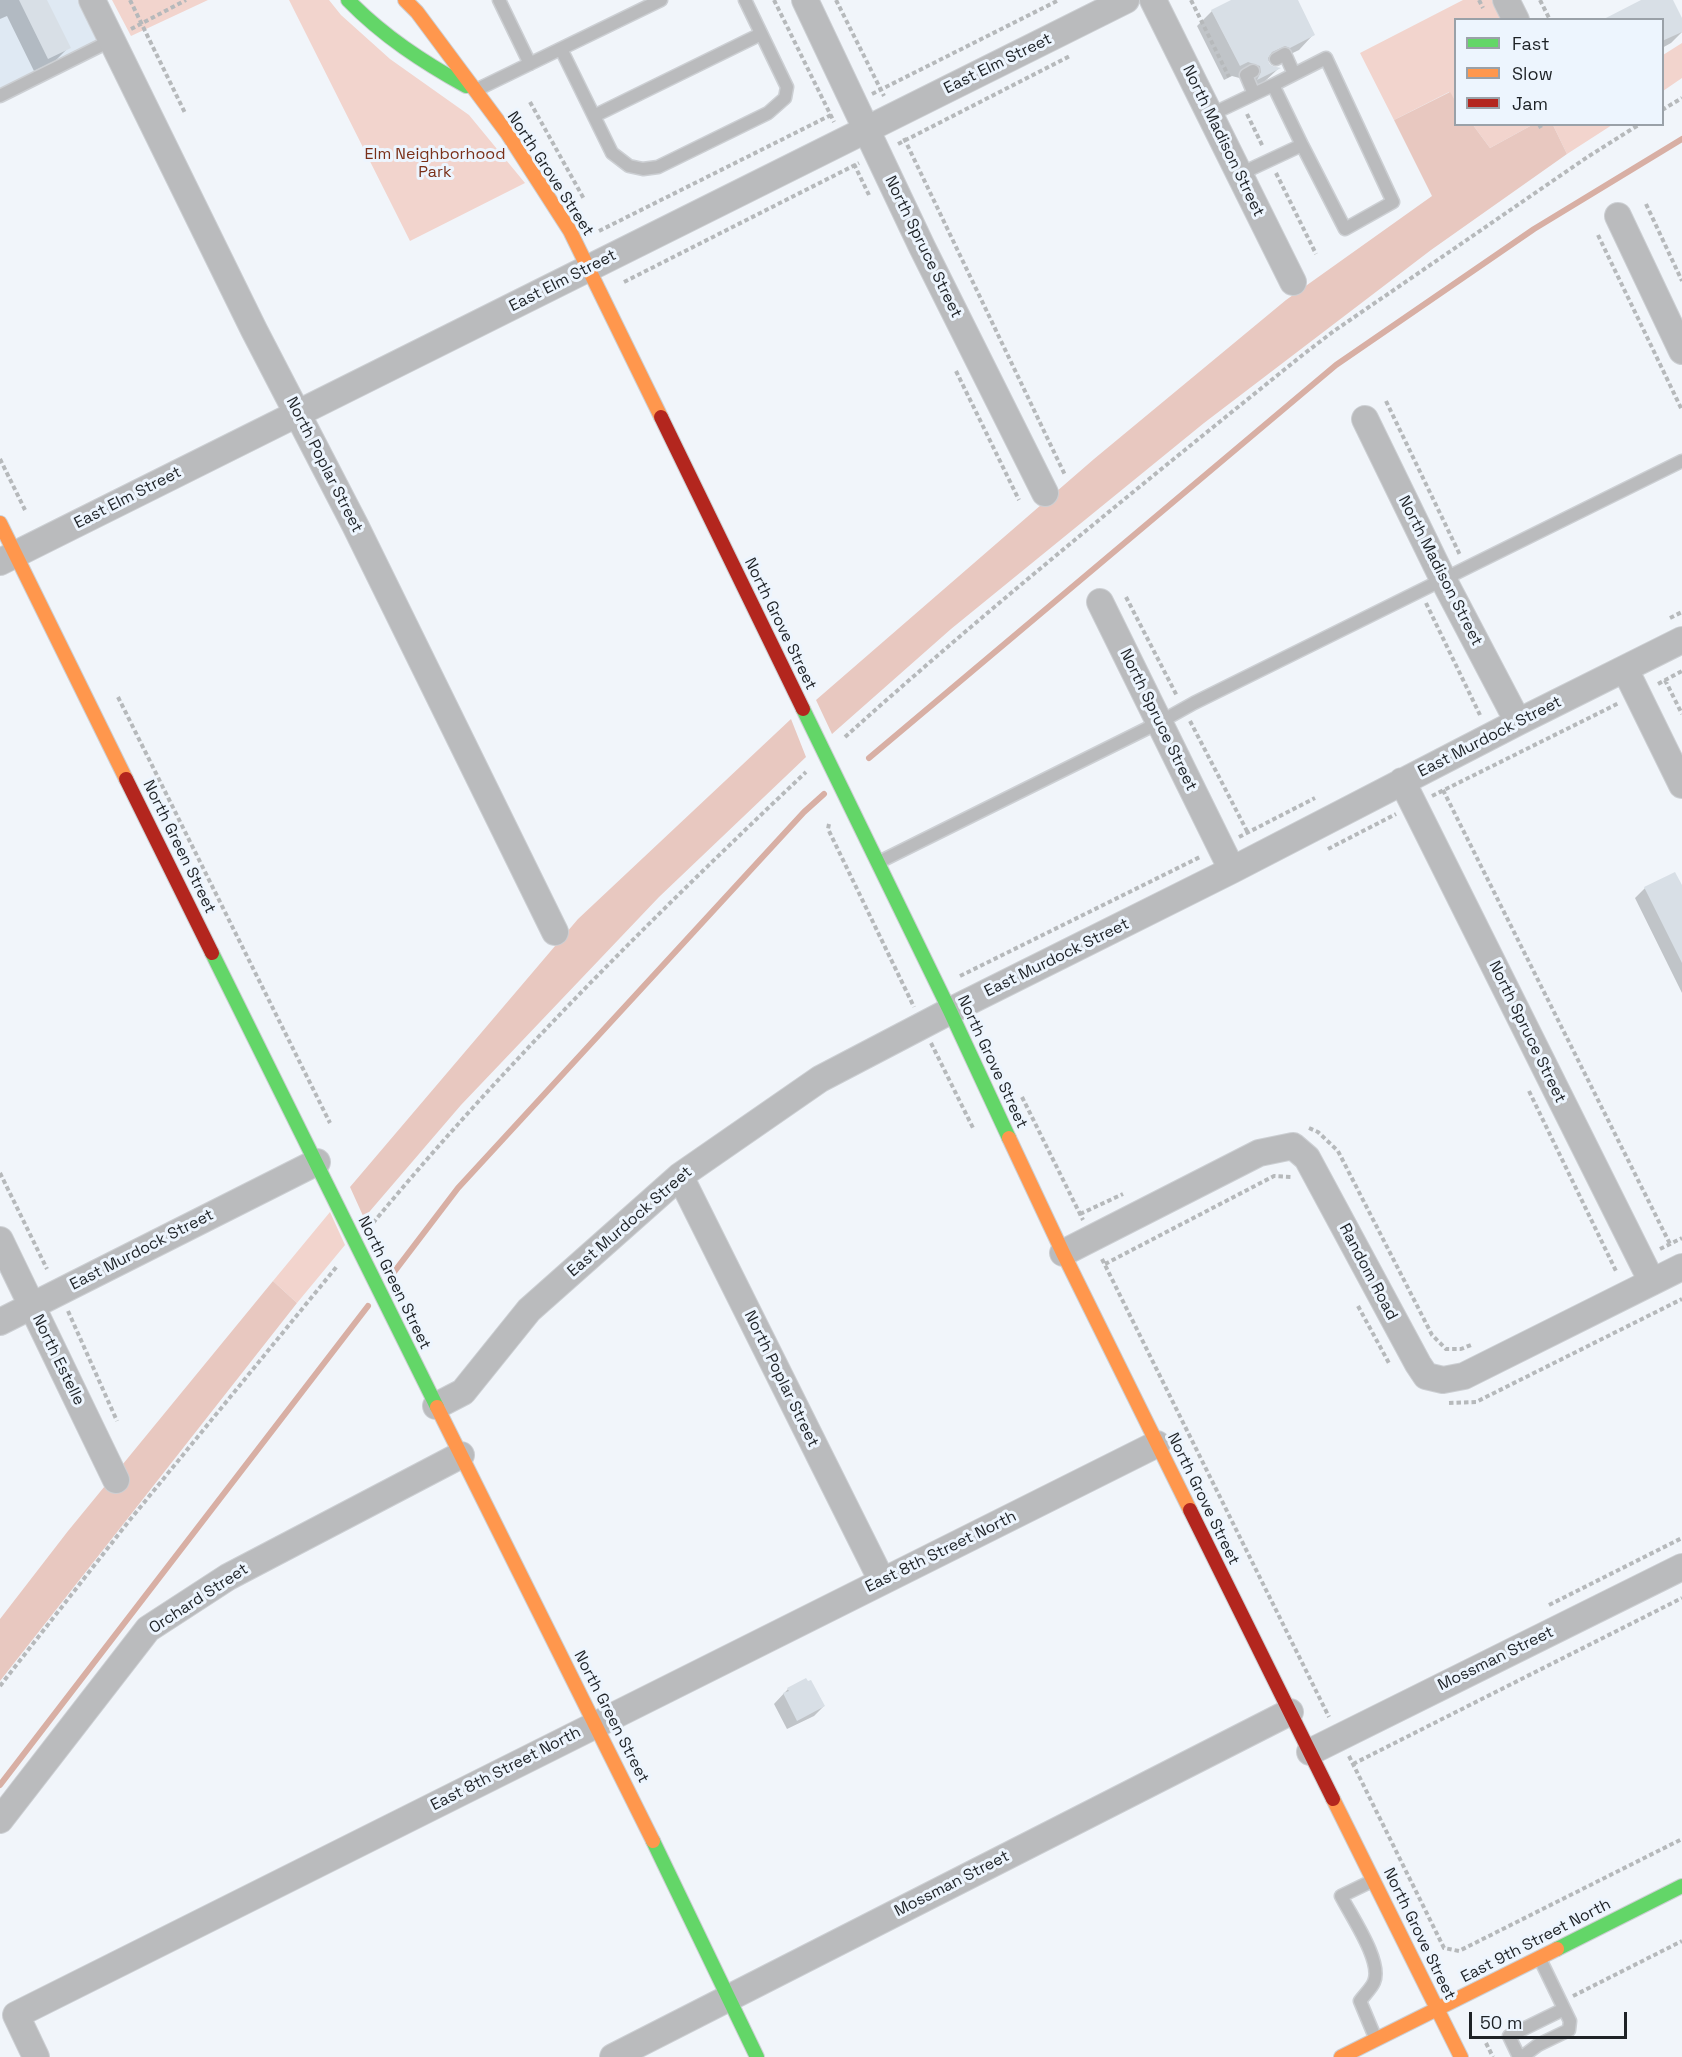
<!DOCTYPE html>
<html>
<head>
<meta charset="utf-8">
<style>
  body { margin:0 }
  #map { position:relative; width:1682px; height:2057px; overflow:hidden; background:#f1f5fa; font-family:"Space Grotesk",sans-serif }
  canvas { display:block }
  .legend { position:absolute; left:1454px; top:18px; width:210px; height:108px; box-sizing:border-box; background:#edf5fe; border:2px solid #9aa1a8; margin:0; padding:8px 10px; list-style:none; font-size:18px; color:#1e2226 }
  .legend li { display:flex; align-items:center; gap:12px; height:30px }
  .legend b { width:30px; border:2px solid #9aa1a8 }
  .scale { position:absolute; left:1469px; top:2012px; width:158px; height:27px; box-sizing:border-box; border:3px solid #1e2226; border-top:0; padding-left:8px; font-size:18px; line-height:21px; white-space:nowrap; color:#1e2226; -webkit-text-stroke:4px #edf5fe; paint-order:stroke }
</style>
</head>
<body>
<div id="map">
<canvas width="1682" height="2057"></canvas>
<ul class="legend">
<li><b style="height:8px;background:#63d668"></b>Fast</li>
<li><b style="height:8px;background:#ff974d"></b>Slow</li>
<li><b style="height:8px;background:#b3261e"></b>Jam</li>
</ul>
<div class="scale">50 m</div>
</div>
<script>
const g = document.querySelector('canvas').getContext('2d');
g.lineJoin = 'round';
function paint(path, color) { g.fillStyle = color; g.fill(path, 'evenodd'); }
function stroke(path, color, width, dash) { g.strokeStyle = color; g.lineWidth = width; g.lineCap = dash ? 'butt' : 'round'; g.setLineDash(dash || []); g.stroke(path); }
function write(font, color, halo, rows, align = 'center') {
  g.font = font + ' "Space Grotesk",sans-serif'; g.lineWidth = 6; g.setLineDash([]); g.textBaseline = 'middle'; g.strokeStyle = halo; g.fillStyle = color; for (const [text, x, y, turn = 0] of rows) {
    g.save(); g.translate(x, y); g.rotate((+turn || 0) * Math.PI / 180); g.textAlign = isNaN(turn) ? turn : align; if (halo) g.strokeText(text, 0, 0); g.fillText(text, 0, 0); g.restore();
  }
}
paint(new Path2D(`
  M0 0H82L106 49 0 103Z`), '#dfe9f3');
paint(new Path2D(`
  M112 0H208L131 36Z
  M289 0H329L341 15 390 59 469 115 525 183 410 241Z
  M1463 0H1495L1504 19 1456 20 1455 100 1449 92 1394 120 1360 53Z
  M1682 43V78L1663 91V55Z
  M1473 125H1532L1490 148Z
  M1553 125H1612L1567 154Z
  M330 1212 345 1245 297 1303 273 1281Z`), '#f2d4cd');
paint(new Path2D(`
  M1450 92 1455 100 1456 124 1473 125 1490 148 1532 125H1553L1567 154 1431 250 1204 423 951 629 832 734 816 700 1094 459 1286 300 1432 196 1394 120Z
  M791 719 806 757 659 897 461 1105 364 1218 350 1187 578 919Z
  M273 1281 297 1303 0 1681V1619L68 1531Z`), '#e8c8c0');
paint(new Path2D(`
  M0 0H46L69 47 55 61 34 71 7 16 0 19Z
  M1234 0H1296L1313 35 1299 50 1274 62 1267 61 1268 64 1278 69 1264 82 1245 92 1247 87 1243 79 1232 76 1224 80 1197 26 1212 11Z
  M1645 0H1671L1682 22V32L1671 43 1662 48V20Z
  M1645 888 1682 889V993L1635 898Z
  M788 1689 824 1706 814 1716 787 1729 774 1704Z`), '#0003');
stroke(new Path2D(`
  M869 758 1336 365 1534 229 1682 139
  M391 1276 458 1188 804 812 824 794
  M0 1785 368 1306`), '#d8afa4', 6);
paint(new Path2D(`
  M19 0H47L71 48 48 59Z
  M1231 0H1298L1315 35 1290 48 1285 46 1272 52 1268 58 1269 63 1272 66 1281 68 1257 80 1261 72 1260 66 1248 62 1240 66 1211 10Z
  M1641 0H1673L1682 18V32L1662 41V20H1602Z
  M1675 872 1682 885V963L1644 887Z
  M806 1678 808 1681 811 1680 825 1706 797 1721 783 1693 789 1691 787 1688Z`), '#d8dfe6');
const lane = new Path2D(`
  M499 0 530 64
  M561 49 612 153 629 166 643 169 658 167 768 113 785 98 787 87 745 0
  M1276 59 1285 54 1294 74
  M1253 71 1246 75 1254 94
  M1273 85 1326 58 1393 202 1345 229 1302 145
  M476 90 661 0
  M0 96 112 40
  M1210 115 1273 85 1302 145 1240 174
  M594 116 761 34
  M879 862 1160 722 1194 703 1682 461
  M1372 1881 1341 1896C1351 1916 1383 1962 1374 1982 1371 1989 1364 1995 1360 2001L1375 2037
  M1519 2057 1509 2036 1564 2009
  M1522 2057 1538 2045 1569 2030 1570 2021 1540 1959`);
const street = new Path2D(`
  M92 0 254 330 355 525 555 932
  M805 0 922 247 1045 493
  M1153 0 1293 282
  M1506 0 1516 20
  M1618 216 1682 351
  M1365 419 1443 579 1518 722
  M0 562 1126 0
  M1100 602 1232 870
  M1625 669 1682 785
  M1402 781 1652 1282
  M680 1176 882 1581
  M0 1240 116 1480
  M1063 1253 1259 1153 1293 1146 1307 1158 1418 1364 1426 1376 1443 1380 1464 1376 1682 1267
  M0 1322 317 1162
  M436 1406 463 1392 529 1310 680 1176 820 1079 950 1011 1232 870 1518 722 1682 640
  M1310 1752 1682 1567
  M0 1820 148 1629 228 1577 461 1455
  M36 2057 16 2015 1157 1444
  M613 2057 1290 1712`);
const fast = new Path2D(`
  M348 0C383 36 423 62 466 86
  M803 709 950 1011 1009 1138
  M212 953 437 1407
  M653 1841 757 2057
  M1557 1949 1682 1886`);
const slow = new Path2D(`
  M405 0 417 12 507 133 570 231 661 417
  M0 523 126 779
  M1009 1138 1063 1253 1190 1510
  M437 1407 653 1841
  M1333 1799 1461 2057
  M1341 2057 1557 1949`);
const jam = new Path2D(`
  M661 417 803 709
  M126 779 212 953
  M1190 1510 1333 1799`);
stroke(lane, '#cccfd3', 15);
stroke(street, '#cccfd3', 28);
stroke(fast, '#cccfd3', 16);
stroke(slow, '#cccfd3', 16);
stroke(jam, '#cccfd3', 16);
stroke(new Path2D(`
  M130 0 185 113
  M774 0 834 122
  M836 0 884 96
  M1191 0 1229 77
  M1479 0 1483 8
  M1540 0 1550 20
  M131 29 186 0
  M872 94 1059 0
  M530 102 584 199
  M1662 110 1682 98
  M1247 114 1263 147
  M1539 124 1541 128
  M904 138 1065 475
  M898 144 1070 56
  M854 164 869 195
  M1276 173 1316 254
  M1646 204 1682 281
  M599 231 831 115
  M1598 235 1682 410
  M624 282 859 163
  M956 371 1019 500
  M1386 401 1460 555
  M0 459 25 510
  M1126 597 1177 696
  M1426 603 1480 715
  M1670 618 1682 612
  M1665 680 1682 714
  M1658 684 1682 671
  M118 697 330 1123
  M1190 721 1248 833
  M845 737C994 603 1150 478 1305 353L1334 331 1589 156 1640 124
  M1443 790 1670 1244
  M1432 796 1619 703
  M829 824 828 829 914 1007
  M1239 837 1315 798
  M1328 849 1396 814
  M960 976 1200 857
  M931 1043 973 1128
  M1529 1091 1616 1271
  M1022 1097 1083 1220
  M1309 1128 1318 1132 1338 1151 1432 1335 1446 1349H1461L1471 1345
  M0 1173 47 1269
  M1080 1214 1123 1194
  M373 1223C506 1062 655 915 806 772
  M1660 1249 1682 1238
  M1102 1259 1329 1717
  M1105 1264 1274 1176 1292 1177
  M1358 1306 1390 1365
  M68 1311 117 1421
  M1449 1403 1476 1402 1682 1299
  M1549 1605 1682 1538
  M0 1686 129 1521 338 1265
  M1349 1756 1444 1948 1459 1951 1682 1839
  M1353 1764 1682 1598
  M1573 1996 1682 1941
  M1486 2043 1493 2057`), '#b6b9bb', 4, [4.5, 3]);
stroke(lane, '#babbbd', 12);
stroke(street, '#babbbd', 26);
stroke(fast, '#63d668', 14);
stroke(slow, '#ff974d', 14);
stroke(jam, '#b3261e', 14);
write('16px', '#1e2226', '#edf5fe', [
  ["East Elm Street",998,64,-26],
  ["North Madison Street",1223,141,64],
  ["North Grove Street",550,174,57],
  ["North Spruce Street",923,247,64],
  ["East Elm Street",563,281,-27],
  ["North Poplar Street",324,465,63],
  ["East Elm Street",128,498,-27],
  ["North Madison Street",1440,571,63],
  ["North Grove Street",780,624,64],
  ["North Spruce Street",1158,720,64],
  ["East Murdock Street",1490,737,-27],
  ["North Green Street",179,847,64],
  ["East Murdock Street",1057,958,-26],
  ["North Spruce Street",1527,1032,64],
  ["North Grove Street",992,1062,65],
  ["East Murdock Street",630,1222,-41],
  ["East Murdock Street",142,1250,-27],
  ["Random Road",1368,1272,62],
  ["North Green Street",394,1283,64],
  ["North Estelle",58,1360,64],
  ["North Poplar Street",781,1379,64],
  ["North Grove Street",1203,1499,64],
  ["East 8th Street North",941,1552,-26],
  ["Orchard Street",199,1599,-33],
  ["Mossman Street",1496,1659,-26],
  ["North Green Street",611,1717,63],
  ["East 8th Street North",506,1769,-27],
  ["Mossman Street",952,1884,-27],
  ["North Grove Street",1419,1934,64],
  ["East 9th Street North",1536,1941,-27]
]);
write('16px', '#7a3019', '#edf5fe', [
  ["Elm Neighborhood",435,155],
  ["Park",435,173]
]);
</script>
</body>
</html>
